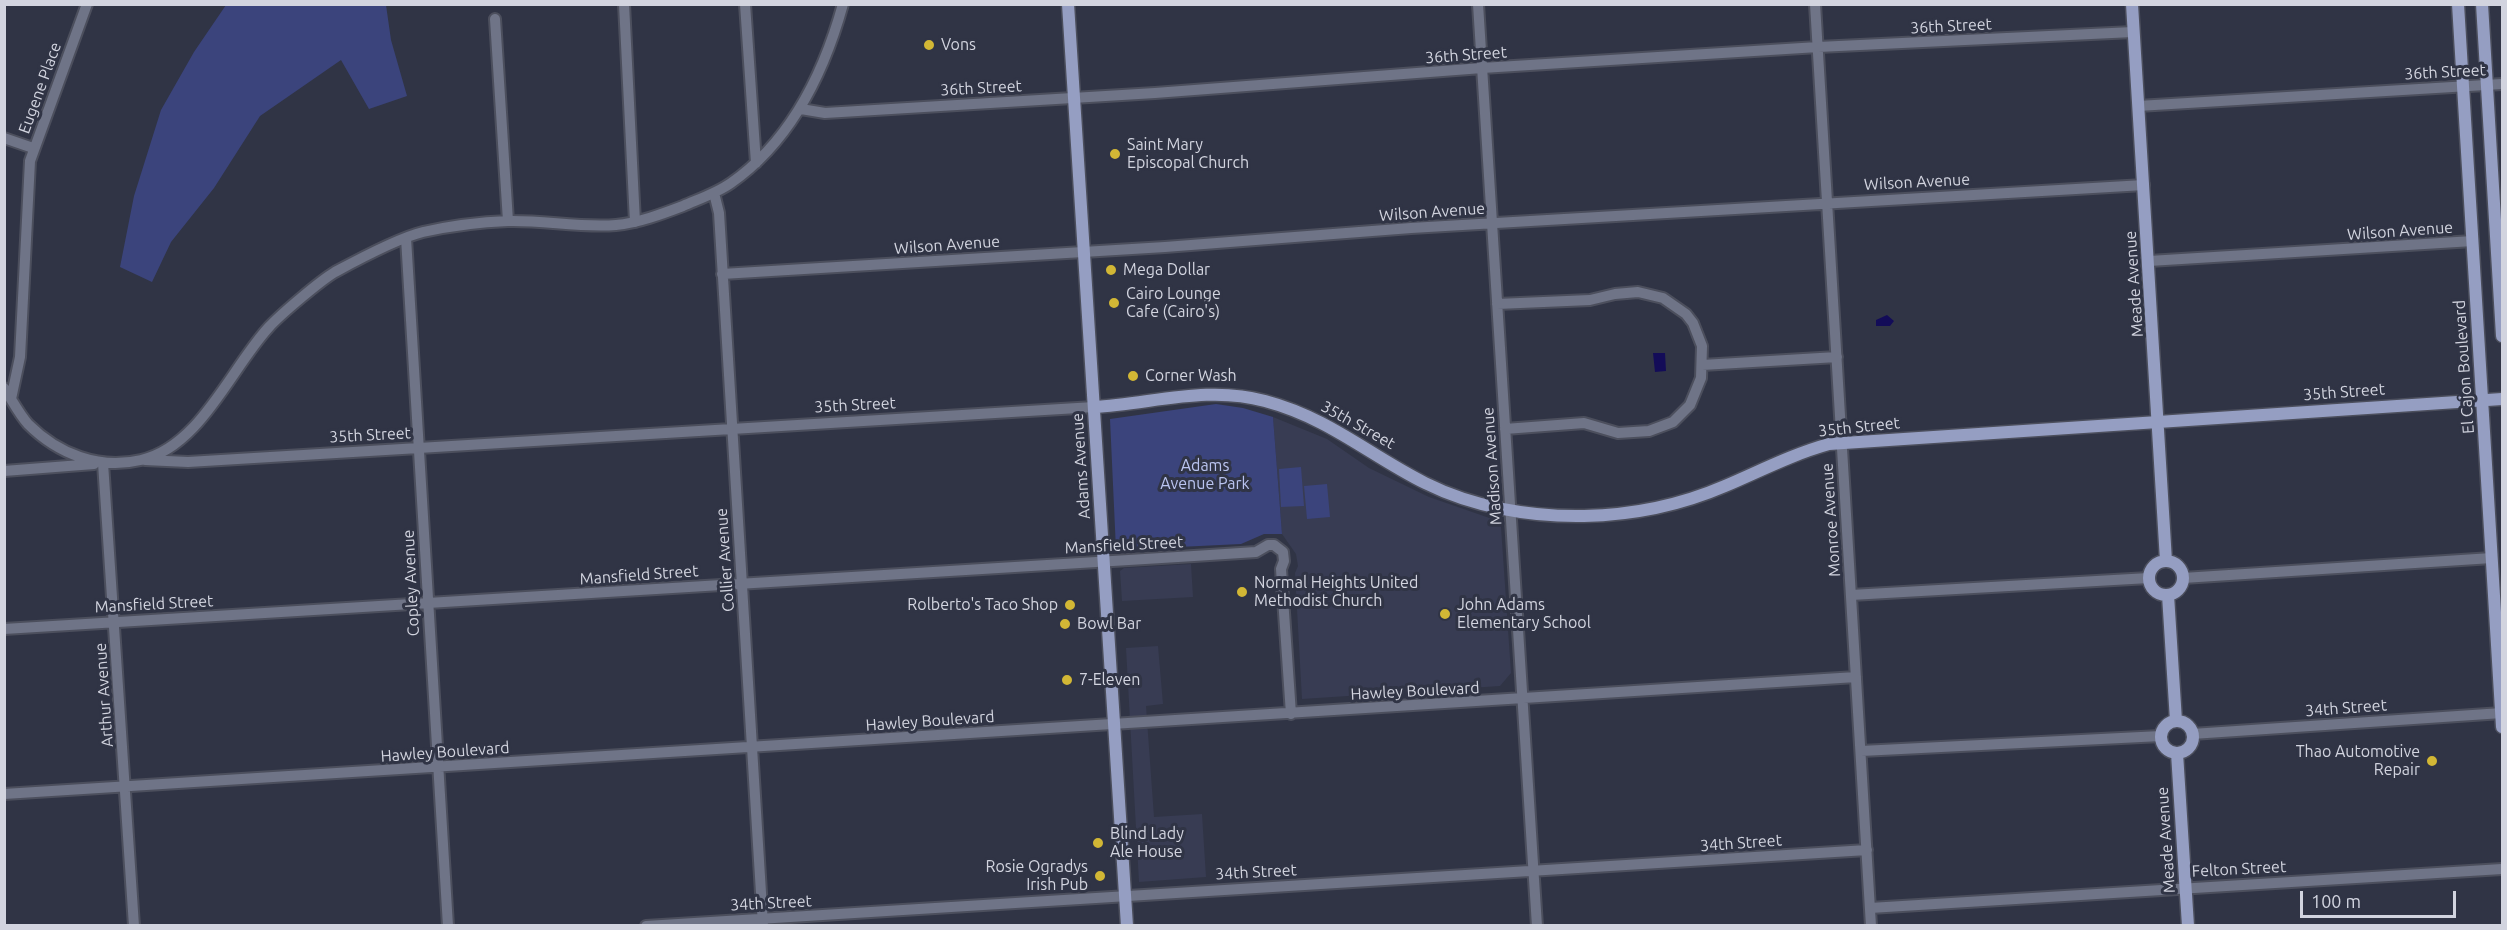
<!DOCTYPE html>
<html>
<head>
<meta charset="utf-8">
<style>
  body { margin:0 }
  #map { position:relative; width:2507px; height:930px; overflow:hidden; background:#303445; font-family:Ubuntu,sans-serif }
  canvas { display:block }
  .frame { position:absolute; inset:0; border:6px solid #d2d4df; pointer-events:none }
  .scale { position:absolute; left:2300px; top:891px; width:156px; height:27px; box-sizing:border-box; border:3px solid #d2d4df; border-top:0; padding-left:8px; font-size:18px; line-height:21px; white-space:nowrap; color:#d2d4df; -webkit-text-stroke:4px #303445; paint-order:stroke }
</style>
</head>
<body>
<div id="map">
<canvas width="2507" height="930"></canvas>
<div class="frame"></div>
<div class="scale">100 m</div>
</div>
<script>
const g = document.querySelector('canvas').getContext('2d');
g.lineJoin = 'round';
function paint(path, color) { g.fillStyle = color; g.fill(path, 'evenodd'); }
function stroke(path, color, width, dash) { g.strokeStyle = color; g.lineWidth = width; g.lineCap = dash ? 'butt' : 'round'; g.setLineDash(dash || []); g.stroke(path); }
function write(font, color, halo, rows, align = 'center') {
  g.font = font + ' Ubuntu,sans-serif'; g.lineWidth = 6; g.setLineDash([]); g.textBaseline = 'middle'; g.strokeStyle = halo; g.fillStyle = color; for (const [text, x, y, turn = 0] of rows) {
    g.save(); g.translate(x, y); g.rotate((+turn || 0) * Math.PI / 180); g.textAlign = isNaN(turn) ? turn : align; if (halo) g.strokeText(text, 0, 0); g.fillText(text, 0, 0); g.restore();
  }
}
paint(new Path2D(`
  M1273 417 1327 439 1369 468 1429 497 1498 521 1501 527 1511 673 1500 686 1302 699 1295 573 1298 566 1296 554 1282 534Z
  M1191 564 1193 597 1122 601 1120 571 1124 568Z
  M1158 646 1163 704 1146 706 1154 817 1202 814 1206 877 1139 882 1126 648Z`), '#383c53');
paint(new Path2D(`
  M226 5H386L391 40 407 96 369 109 341 60 260 116 214 188 171 242 152 282 120 267 134 196 161 110 194 52Z
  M1216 404 1243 408 1273 417 1282 534H1264L1241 544 1116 550 1110 419Z
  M1301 467 1304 506 1281 507 1279 469Z
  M1327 484 1330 517 1307 519 1304 486Z`), '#3b447c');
paint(new Path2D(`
  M1887 315 1894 321 1890 326H1876V320Z
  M1653 353H1665L1666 371 1655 372Z`), '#130c58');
const minor = new Path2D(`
  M624 4 635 222
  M745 4 756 163
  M1478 4 1537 926
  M1815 4 1871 926
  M495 19 508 221
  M2138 106 2502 84
  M801 109 825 113 1155 93 1482 68 1818 47 2133 32
  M4 138 33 148
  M714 193 719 213 763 925
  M406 238 448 926
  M2149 261 2473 241
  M722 274 1165 247 1411 228 2144 185
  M1497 304 1590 300 1615 294 1638 292 1663 298 1686 314 1693 323 1702 346 1701 378 1690 405 1673 422 1649 431 1618 433 1584 423 1505 429
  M1702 365 1837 357
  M4 388C12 400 19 414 28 424 58 454 99 470 141 460 200 447 231 368 269 327 281 314 320 281 335 272 359 259 398 238 423 232 450 226 481 222 508 221 544 220 580 228 616 225 638 223 662 214 683 206 699 199 717 193 731 183 791 141 824 73 843 4
  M11 399 20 357 30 161 87 4
  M145 460 188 462 1094 407
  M103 463 134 926
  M4 471 94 464
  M2183 578 2492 558
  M1851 595 2149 578
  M4 629 1194 556 1256 552 1268 545H1274L1283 552 1284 561 1281 569 1291 714
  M2192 734 2502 713
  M1861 751 2161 736
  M4 794 1856 677
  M1870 908 2502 869
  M646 926 1867 850`);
const major = new Path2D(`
  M1068 4 1127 926
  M2132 4 2166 561
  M2458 4 2502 727
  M2482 4 2502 336
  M1094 407C1151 404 1208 385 1265 401 1329 418 1369 455 1425 483 1473 507 1530 517 1584 516 1631 515 1681 505 1725 486 1760 471 1793 454 1829 444L2502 399
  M2149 578a17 17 0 1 1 34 0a17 17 0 1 1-34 0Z
  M2168 595 2176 721
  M2161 737a16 16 0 1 1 32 0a16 16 0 1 1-32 0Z
  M2177 753 2188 926`);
stroke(minor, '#4c4f5d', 14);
stroke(major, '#4c4f5d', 15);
stroke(minor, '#6f7487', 10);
stroke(major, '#959ec2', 12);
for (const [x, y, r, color] of [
  [929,45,6,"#d2b735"],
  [1115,154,6,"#d2b735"],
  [1111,270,6,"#d2b735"],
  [1114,303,6,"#d2b735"],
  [1133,376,6,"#d2b735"],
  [1242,592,6,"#d2b735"],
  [1070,605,6,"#d2b735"],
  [1445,614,6,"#d2b735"],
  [1065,624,6,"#d2b735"],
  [1067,680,6,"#d2b735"],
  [2432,761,6,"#d2b735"],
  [1098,843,6,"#d2b735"],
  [1100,876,6,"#d2b735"]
]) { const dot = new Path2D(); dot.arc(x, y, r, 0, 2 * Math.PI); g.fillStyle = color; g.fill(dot); stroke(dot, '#303445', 2); }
write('16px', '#d2d4df', '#303445', [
  ["36th Street",1951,26,-3],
  ["36th Street",1466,55,-4],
  ["36th Street",2445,72,-3],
  ["Eugene Place",40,88,-70],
  ["36th Street",981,88,-3],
  ["Wilson Avenue",1917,182,-3],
  ["Wilson Avenue",1432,212,-4],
  ["Wilson Avenue",2400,231,-4],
  ["Wilson Avenue",947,245,-4],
  ["Meade Avenue",2134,284,-94],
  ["El Cajon Boulevard",2464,367,-94],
  ["35th Street",2344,392,-4],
  ["35th Street",855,405,-3],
  ["35th Street",1358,425,29],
  ["35th Street",1859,427,-6],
  ["35th Street",370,435,-3],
  ["Adams Avenue",1081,466,-94],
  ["Madison Avenue",1492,466,-94],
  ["Monroe Avenue",1831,520,-94],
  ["Mansfield Street",1124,545,-3],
  ["Collier Avenue",725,560,-94],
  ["Mansfield Street",639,575,-4],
  ["Copley Avenue",411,583,-93],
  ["Mansfield Street",154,604,-3],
  ["Hawley Boulevard",1415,691,-3],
  ["Arthur Avenue",104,695,-94],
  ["34th Street",2346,708,-4],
  ["Hawley Boulevard",930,721,-4],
  ["Hawley Boulevard",445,752,-4],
  ["Meade Avenue",2166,840,-94],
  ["34th Street",1741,843,-4],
  ["Felton Street",2239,869,-3],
  ["34th Street",1256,872,-3],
  ["34th Street",771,903,-3]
]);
write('16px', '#d2d4df', '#303445', [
  ["Vons",941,45],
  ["Saint Mary",1127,145],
  ["Episcopal Church",1127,163],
  ["Mega Dollar",1123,270],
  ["Cairo Lounge",1126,294],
  ["Cafe (Cairo's)",1126,312],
  ["Corner Wash",1145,376],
  ["Normal Heights United",1254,583],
  ["Methodist Church",1254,601],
  ["Rolberto's Taco Shop",1058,605,"right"],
  ["John Adams",1457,605],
  ["Elementary School",1457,623],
  ["Bowl Bar",1077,624],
  ["7-Eleven",1079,680],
  ["Thao Automotive",2420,752,"right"],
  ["Repair",2420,770,"right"],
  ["Blind Lady",1110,834],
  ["Ale House",1110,852],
  ["Rosie Ogradys",1088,867,"right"],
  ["Irish Pub",1088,885,"right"]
], 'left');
write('16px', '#bac4f0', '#303445', [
  ["Adams",1205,466],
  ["Avenue Park",1205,484]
]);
</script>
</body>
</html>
